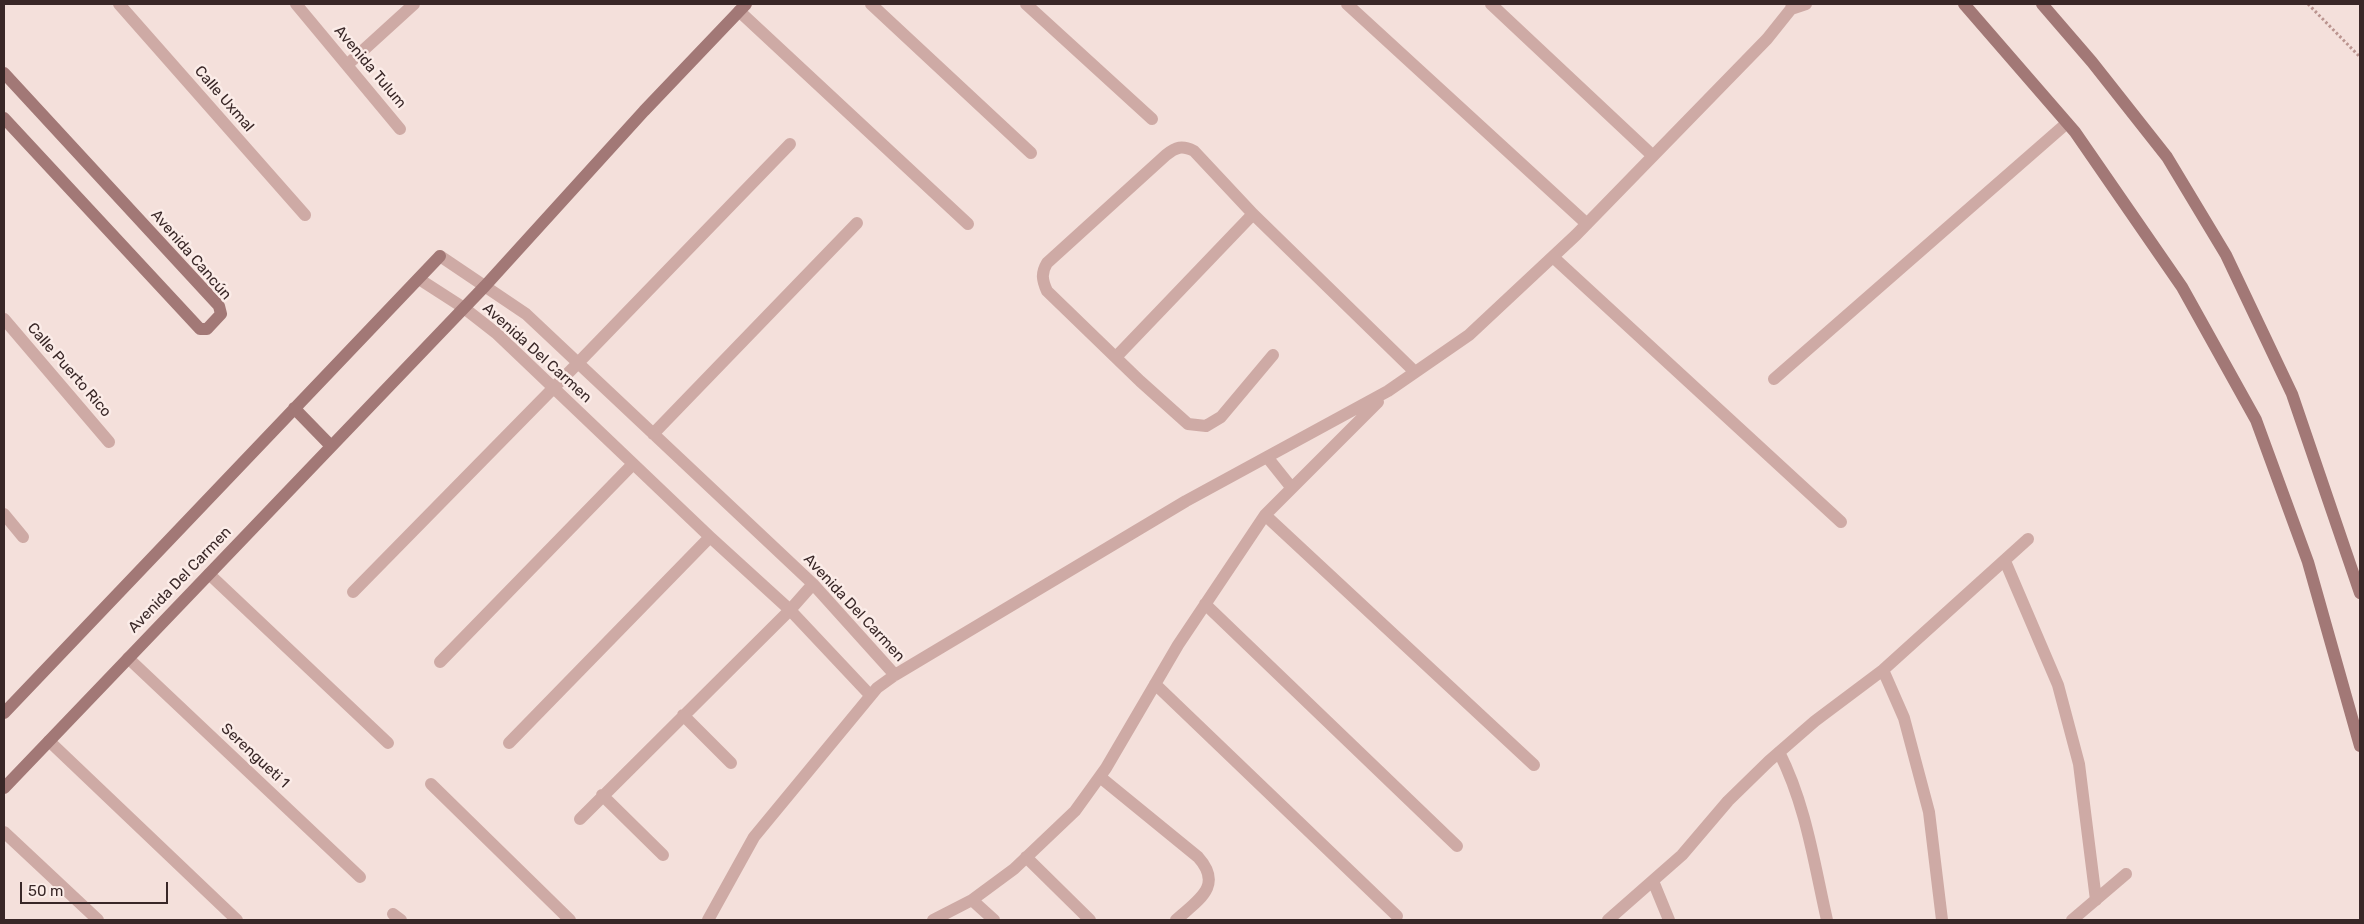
<!DOCTYPE html>
<html>
<head>
<meta charset="utf-8">
<style>
  body { margin:0 }
  #map { position:relative; width:2364px; height:924px; overflow:hidden; background:#f4e0db; font-family:Rubik,sans-serif }
  canvas { display:block }
  .frame { position:absolute; inset:0; border:5px solid #392727; pointer-events:none }
  .scale { position:absolute; left:20px; top:882px; width:148px; height:22px; box-sizing:border-box; border:2px solid #392727; border-top:0; padding-left:6px; font-size:15px; line-height:18px; white-space:nowrap; color:#392727; -webkit-text-stroke:4px #fbece8; paint-order:stroke }
</style>
</head>
<body>
<div id="map">
<canvas width="2364" height="924"></canvas>
<div class="frame"></div>
<div class="scale">50 m</div>
</div>
<script>
const g = document.querySelector('canvas').getContext('2d');
g.lineJoin = 'round';
function stroke(path, color, width, dash) { g.strokeStyle = color; g.lineWidth = width; g.lineCap = dash ? 'butt' : 'round'; g.setLineDash(dash || []); g.stroke(path); }
function write(font, color, halo, rows, align = 'center') {
  g.font = font + ' Rubik,sans-serif'; g.lineWidth = 5; g.setLineDash([]); g.textBaseline = 'middle'; g.strokeStyle = halo; g.fillStyle = color; for (const [text, x, y, turn = 0] of rows) {
    g.save(); g.translate(x, y); g.rotate((+turn || 0) * Math.PI / 180); g.textAlign = isNaN(turn) ? turn : align; if (halo) g.strokeText(text, 0, 0); g.fillText(text, 0, 0); g.restore();
  }
}
stroke(new Path2D(`
  M2308 4 2360 57`), '#ba948f', 3, [2.5, 2.5]);
stroke(new Path2D(`
  M119 4 305 215
  M296 4 400 129
  M871 4 1031 153
  M1026 4 1152 119
  M1347 4 1587 224
  M1491 4 1653 156
  M1791 9 1806 4
  M739 11 968 224
  M347 65 414 4
  M440 256 526 314 813 584 895 675
  M1553 257 1841 522
  M419 279 464 308 496 333 710 537 790 610 870 695
  M4 319 109 442
  M1273 355 1221 417 1206 426 1188 424 1140 381 1047 291C1042 280 1041 273 1047 263L1166 155C1176 147 1182 145 1194 151L1253 214 1415 372
  M1116 357 1253 214
  M1774 379 2067 123
  M653 434 857 223
  M1267 457 1291 487
  M4 514 23 537
  M1265 515 1534 765
  M2005 561 2058 685 2079 764 2096 900
  M209 574 388 743
  M353 592 578 363 790 144
  M1205 604 1457 846
  M128 658 360 877
  M440 662 633 464
  M1883 670 1904 718 1929 812 1942 920
  M1155 684 1397 916
  M683 715 731 763
  M49 741 237 920
  M509 743 710 537
  M1779 752C1806 805 1814 863 1827 920
  M1100 777 1198 857C1224 886 1198 900 1176 920
  M431 784 570 920
  M602 795 663 855
  M580 819 790 610 813 584
  M4 832 98 920
  M1026 857 1090 920
  M1653 881 1669 920
  M972 900 994 920
  M393 914 401 920
  M708 920 754 837 877 688 895 675 1186 501 1388 391 1469 335 1576 235 1767 39 1791 9 1792 4
  M933 920 972 900 1014 869 1075 811 1106 768 1178 645 1265 515 1378 402
  M1608 920 1682 855 1728 801 1769 761 1815 721 1883 670 2028 539
  M2072 920 2126 874`), '#ceaaa5', 12);
stroke(new Path2D(`
  M1964 4 2075 132 2182 287 2256 420 2308 562 2360 746
  M2042 4 2092 62 2167 157 2226 255 2292 394 2360 593
  M4 73 219 306 221 314 207 329H200L4 118
  M294 408 331 446
  M4 713 440 256
  M4 788 485 286 644 111 746 4`), '#a27876', 12);
write('15px', '#392727', '#fbece8', [
  ["Avenida Tulum",370,67,50],
  ["Calle Uxmal",224,99,49],
  ["Avenida Cancún",191,255,49],
  ["Avenida Del Carmen",537,353,42],
  ["Calle Puerto Rico",69,370,49],
  ["Avenida Del Carmen",180,580,-46],
  ["Avenida Del Carmen",854,608,47],
  ["Serengueti 1",255,756,43]
]);
</script>
</body>
</html>
